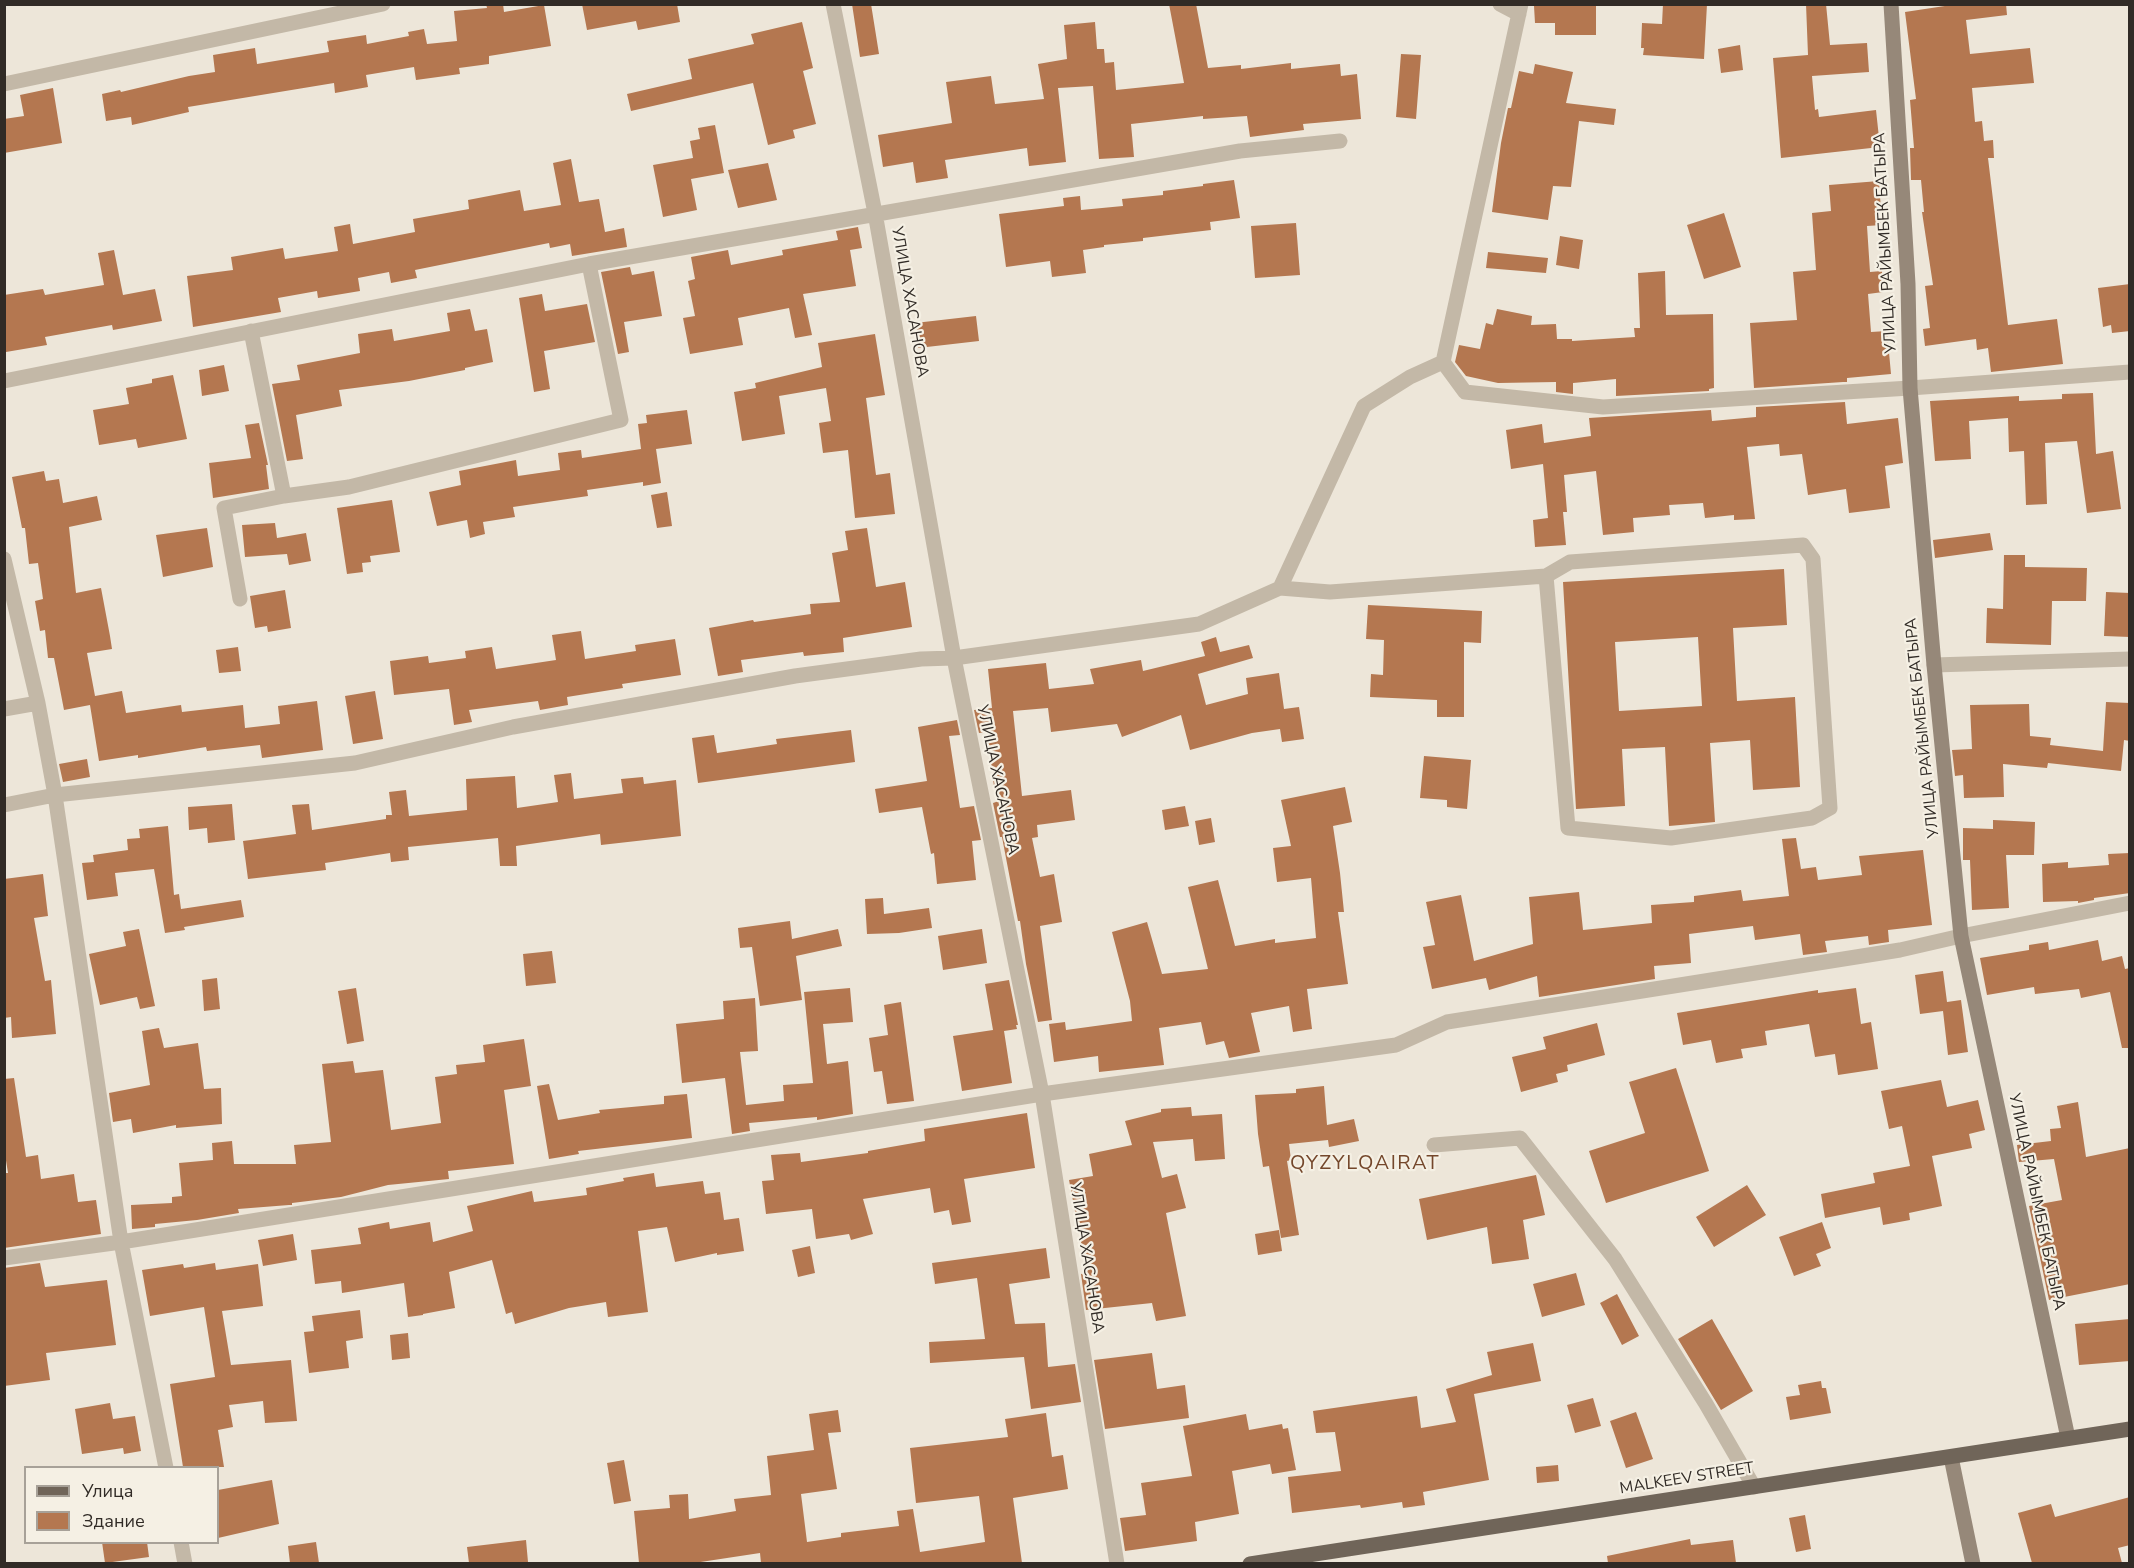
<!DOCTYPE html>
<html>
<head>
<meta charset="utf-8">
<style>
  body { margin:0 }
  #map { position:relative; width:2134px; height:1568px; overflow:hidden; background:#ede6d9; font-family:"Nunito Sans",sans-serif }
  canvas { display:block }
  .frame { position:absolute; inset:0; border:6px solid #312b26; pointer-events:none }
  .legend { position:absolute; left:24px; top:1466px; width:195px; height:78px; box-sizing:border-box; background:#f5f0e4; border:2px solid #a7a198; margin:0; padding:8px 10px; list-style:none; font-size:18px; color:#312b26 }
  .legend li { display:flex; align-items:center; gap:12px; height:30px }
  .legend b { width:30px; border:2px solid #a7a198 }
</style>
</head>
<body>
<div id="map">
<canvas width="2134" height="1568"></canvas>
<div class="frame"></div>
<ul class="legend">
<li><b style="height:8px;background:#706559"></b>Улица</li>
<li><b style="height:16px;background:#b47750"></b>Здание</li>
</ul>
</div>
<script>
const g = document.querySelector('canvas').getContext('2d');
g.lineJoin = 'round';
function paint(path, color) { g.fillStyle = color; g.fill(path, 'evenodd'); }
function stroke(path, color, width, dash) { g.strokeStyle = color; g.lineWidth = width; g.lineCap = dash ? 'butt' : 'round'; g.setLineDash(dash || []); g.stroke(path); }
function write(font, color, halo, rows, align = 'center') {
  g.font = font + ' "Nunito Sans",sans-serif'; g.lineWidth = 4.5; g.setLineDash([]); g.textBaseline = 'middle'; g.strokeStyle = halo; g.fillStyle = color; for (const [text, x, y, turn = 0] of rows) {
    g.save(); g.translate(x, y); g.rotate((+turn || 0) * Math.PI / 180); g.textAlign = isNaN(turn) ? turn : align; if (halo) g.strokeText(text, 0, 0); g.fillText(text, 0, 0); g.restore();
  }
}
paint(new Path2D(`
  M486 4H503L504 12 544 5 551 46 489 56V64L459 68 460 74 416 80 414 67 366 75 368 87 335 93 334 83 188 107 189 112 132 125 131 117 106 121 102 94 120 90 121 92 189 76 215 72 213 55 255 48 257 64 329 52 327 41 366 35 367 44 409 36 408 32 424 29 427 44 457 41 454 11 487 8Z
  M582 4H677L680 22 638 30 636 21 587 30Z
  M852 4H871L879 54 860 57Z
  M1169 4H1196L1208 68 1241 65V69L1291 63V69L1340 64 1341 76 1357 74 1361 119 1303 124 1304 130 1250 137 1247 116 1203 119V116L1131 124 1134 157 1099 159 1093 86 1058 88 1066 162 1029 166 1027 148 945 160 948 178 916 183 913 162 883 167 878 135 952 123 946 82 991 76 995 104 1044 99 1038 64 1067 59 1064 25 1095 22 1097 49H1104L1105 63 1114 62 1116 90 1184 83Z
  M1663 4H1707L1704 59 1643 55 1644 48H1641L1642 23 1662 24Z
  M1806 4H1826L1830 45 1867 43 1869 72 1812 76 1815 110 1818 109 1819 117 1876 110 1880 147 1781 158 1773 58 1808 55Z
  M1958 4H2006L2007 15 1966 20 1970 54 2030 48 2034 83 1972 88 1975 122 1982 121 1984 141 1993 140 1994 158H1988L2008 325 2057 319 2063 364 1991 372 1988 348 1977 350 1976 339 1925 346 1923 329 1930 328 1925 286 1933 285 1922 212H1924L1921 180H1911L1910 148H1914L1910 100 1916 99 1905 12Z
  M1534 6H1596V35H1555V23H1535Z
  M802 22 813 68 803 71 816 124 793 130 795 138 768 145 753 83 631 111 627 94 692 79 688 59 754 44 751 34Z
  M1740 45 1743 70 1721 73 1718 49Z
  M1401 54 1421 55 1416 119 1396 117Z
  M1535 64 1573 72 1566 103 1616 109 1614 125 1579 121 1571 187 1553 186 1548 220 1492 212 1501 143 1508 108H1511L1519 71 1533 74Z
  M53 88 62 143 4 153V119L24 116 20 95Z
  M715 125 724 173 691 179 697 210 663 217 653 165 693 158 690 141 700 139 698 128Z
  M571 159 579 202 599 199 605 232 624 228 627 247 572 256 570 244 550 248 549 243 415 270 417 278 391 283 389 272 358 278 360 291 318 298 317 291 278 298 281 312 193 327 187 276 233 270 231 257 283 248 285 259 338 251 334 227 350 224 353 244 415 232 413 219 469 209 468 200 520 190 524 211 561 205 553 163Z
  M768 163 777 200 738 208 728 170Z
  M1234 180 1240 218 1210 222 1211 230 1143 238V241L1104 245V247L1083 250 1086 273 1052 277 1050 261 1006 267 999 214 1064 206 1063 198 1080 196 1081 210 1123 206 1122 199 1163 195V191L1203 186V184Z
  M1879 181 1882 225 1867 226 1870 272 1882 271 1883 292 1868 294 1871 332 1887 331 1891 374 1847 378V382H1843L1754 388 1750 323 1797 320 1793 272 1816 270 1812 213 1831 211 1829 185Z
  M1724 213 1741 267 1704 279 1687 225Z
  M1296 223 1300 275 1255 278 1251 226Z
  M858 227 862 248 850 250 856 286 803 294 812 335 795 338 789 308 738 318 743 345 690 354 683 318 695 316 688 281 695 279 691 257 728 250 731 265 783 255 782 250 838 240 836 231Z
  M1560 236 1583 240 1579 269 1556 265Z
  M114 250 123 295 155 289 162 321 113 330 112 325 45 337 47 345 6 352 4 295 43 289 45 295 104 285 98 253Z
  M1488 252 1548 258 1546 273 1486 268Z
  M630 267 632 275 654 271 662 316 624 322 629 352 618 354 601 272Z
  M1665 271 1666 315 1713 314 1714 388 1709 389V391L1616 396V379L1573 383V394L1556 392V382L1498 383 1466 376 1455 362 1459 345 1480 349 1486 323 1493 325 1497 309 1532 316 1531 325 1556 324 1557 339H1572V341L1635 337 1634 328H1640L1638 273Z
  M2130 284V331L2112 333 2111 325 2103 327 2098 288Z
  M542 294 545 311 587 304 595 342 544 351 550 389 534 392 519 298Z
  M470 309 475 331 487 329 493 362 465 368V370L409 381 339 390 342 406 296 415 303 459 287 461 272 384 300 380 297 365 360 353 358 334 392 329 394 341 450 331 447 313Z
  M976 316 979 341 918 348 915 323Z
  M875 334 885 395 866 398 876 475 890 473 895 514 855 518 848 450 823 453 819 423 831 421 826 388 779 396 785 434 742 441 734 392 756 388 755 383 822 367 818 343Z
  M224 365 229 391 202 396 199 370Z
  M173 375 187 439 138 448 136 439 99 445 93 410 129 404 126 388 152 383V379Z
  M2093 393 2096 454 2113 451 2121 509 2087 513 2077 441 2045 443 2047 504 2026 505 2024 451 2009 452 2008 418 1969 421 1971 459 1935 461 1930 401 2019 396V401L2062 399V394Z
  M1845 402 1847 424 1898 418 1903 463 1885 466 1890 508 1849 513 1846 489 1808 495 1802 454 1780 456 1779 444 1747 447 1755 519 1734 520V515L1705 518 1703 503 1669 505 1670 515 1633 518 1634 532 1603 535 1596 471 1564 475 1567 512H1563L1566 545 1535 547 1533 520 1548 518 1543 464 1511 469 1506 430 1542 424 1544 443 1591 436 1589 418 1711 410 1712 421 1756 417V407Z
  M687 410 692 444 656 449 661 483 643 486V482L587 490 588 496 513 507 515 517 483 522 485 534 470 538 467 520 437 526 429 492 461 485 459 471 516 460 518 476 560 470 558 453 581 450 582 458 641 449 638 424 647 423 646 415Z
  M259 423 268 465H266L269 489 213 498 209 463 251 458 245 425Z
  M44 471 46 481 59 479 63 503 97 496 102 520 69 527 76 593 101 588 110 636 112 649 87 653 95 696 122 691 126 713 181 705 182 712 243 705 245 728 280 724 278 706 317 701 323 750 262 758 260 745 207 751 206 747 138 758V755L99 761 90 705 64 710 54 658H48L45 630 40 631 35 601 43 599 38 563 29 564 25 528H22L12 477Z
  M667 492 672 526 657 528 651 495Z
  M392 500 400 552 370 556 371 562 362 563 363 572 347 574 337 508Z
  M275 523 277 538 306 533 311 561 289 565 287 554 245 557 242 525Z
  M207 528 213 567 163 577 156 535Z
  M867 528 876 587 905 582 912 627 843 638 844 652 804 656 803 652 741 660 743 672 718 676 709 628 753 620 754 622 811 614 810 604 840 602 832 553 848 550 845 531Z
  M1990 533 1993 550 1935 558 1933 540Z
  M2004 555H2025V567L2087 568 2086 601H2052L2051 645 1986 643 1987 608 2003 609Z
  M1784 569 1787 625 1733 628 1737 701 1795 697 1800 787 1753 790 1750 740 1710 743 1715 822 1669 826 1665 747 1622 749 1625 806 1576 809 1563 582ZM1698 637 1702 706 1619 711 1615 642Z
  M285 590 291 628 268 632 267 626 255 628 250 596Z
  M2106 592 2130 593V637L2104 636Z
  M1368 605 1482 611 1481 643 1464 642V717H1437V700L1370 697 1371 674 1383 675 1384 640 1366 639Z
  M581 631 585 659 636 651 635 645 675 639 681 675 622 684 623 688 567 697 568 705 540 710 538 701 469 710 472 722 454 725 449 689 394 695 390 661 428 656 429 663 466 658 465 651 492 647 496 669 556 660 552 635Z
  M1216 637 1220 652 1249 645 1253 658 1198 674 1206 705 1248 694 1246 678 1279 673 1284 709 1299 707 1304 739 1282 742 1280 729 1252 733 1190 750 1181 715 1122 737 1117 724 1051 732 1048 708 1013 711 1022 796 1071 790 1075 820 1037 825 1038 837 1032 838 1040 877 1054 874 1062 922 1040 926 1052 1020 1038 1022 1026 964 1020 921H1018L1002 837H1000L993 803 996 802 987 732 979 733 974 710 992 708 988 669 1046 663 1049 689 1094 684 1090 669 1141 660 1143 671 1205 656 1201 642Z
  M238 647 241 671 219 673 216 650Z
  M375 691 383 739 353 744 345 696Z
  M2106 702 2130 703V741L2124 740 2121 771 2048 763 2047 768 2003 764 2004 797 1964 798 1963 775 1955 776 1952 750 1972 749 1970 705 2029 704 2030 736 2051 738 2050 745 2103 751Z
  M957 720 960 735 949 736 960 808 974 806 981 840 972 841 976 880 937 884 934 853 931 854 922 807 879 813 875 789 927 781 918 727Z
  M851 730 855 762 698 783 692 738 714 735 717 753 777 744 776 739Z
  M1424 756 1471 760 1467 809 1447 807V800L1420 798Z
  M87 759 90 777 63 782 59 764Z
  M571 773 574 799 623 793 621 779 643 777 644 784 676 780 681 836 601 845 600 834 516 846 517 866H500L498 838 408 847 409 860 391 862 390 853 325 863 326 870 248 879 243 841 296 834 292 805 309 804 312 830 386 819V815H392L389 792 406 790 409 816 467 810 466 779 515 776 517 808 558 802 554 775Z
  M1345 787 1352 822 1333 826 1340 873 1344 912H1338L1348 984 1307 989 1312 1029 1293 1032 1289 1006 1251 1013 1260 1052 1229 1058 1224 1041 1206 1045 1201 1022 1159 1028 1164 1065 1099 1072 1098 1056 1054 1062 1049 1024 1065 1022 1066 1030 1132 1021 1130 1001 1112 932 1147 922 1162 974 1208 969 1188 887 1218 880 1235 946 1275 939V943L1316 938 1311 878 1277 882 1273 848 1291 846 1281 800Z
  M232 804 235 840 208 843 207 828 189 830 188 807Z
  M1185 806 1189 826 1165 830 1162 810Z
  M1211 818 1215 842 1199 845 1195 821Z
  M1993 820 2035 822 2034 855H2006L2009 908 1972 910 1970 860H1963V828L1993 829Z
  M168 826 174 895 179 894 181 909 241 900 244 917 184 927 185 930 165 933 154 869 115 873 118 896 87 900 82 863 94 862 93 855 128 850 127 839 140 838 139 829Z
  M1796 838 1801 869 1816 867 1818 880 1862 875 1859 856 1923 850 1932 925 1888 930 1889 942 1882 943 1869 945 1868 936 1825 941 1827 952 1803 955 1800 934 1755 940 1753 926 1689 934 1691 963 1654 966 1655 979 1539 997 1537 976 1489 990 1486 978 1432 989 1423 947 1435 945 1426 902 1461 895 1474 961 1533 944 1529 897 1579 892 1583 930 1652 923 1651 905 1694 902V896L1741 890 1743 901 1789 896 1782 839Z
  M2130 853V893L2094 898V900L2078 903V901L2043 902 2042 864 2068 862V868L2109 865 2108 854Z
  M43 874 48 916 34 918 45 981 51 980 56 1034 12 1038 11 1017 4 1018V879Z
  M883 898 884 914 929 908 932 928 899 933 867 934 865 899Z
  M790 921 792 939 838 929 842 946 796 956 802 1000 760 1006 752 947 740 948 738 928Z
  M139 929 155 1006 140 1009 137 997 100 1005 89 954 126 946 123 932Z
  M982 929 987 963 943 970 938 936Z
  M2098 940 2102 961 2122 956 2125 969 2130 968V1048H2122L2110 992 2081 998 2079 989 2035 994 2034 987 1987 995 1980 958 2029 950V945L2048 942 2049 950Z
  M552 951 556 983 526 986 523 954Z
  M1943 971 1947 1002 1961 1000 1968 1052 1948 1055 1943 1011 1920 1014 1915 975Z
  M217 978 220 1009 204 1011 202 980Z
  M1009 980 1018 1025H1016L1017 1029 1004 1031 1012 1083 962 1091 953 1036 993 1030 985 984Z
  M356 988 364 1041 347 1044 338 991Z
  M850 988 853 1022 823 1024 827 1064 848 1061 853 1114 817 1120V1117L749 1123 750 1131 732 1134 725 1078 682 1083 676 1024 724 1019 723 1001 755 998 758 1051 740 1052 746 1105 784 1101 783 1085 813 1083 804 992Z
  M1856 988 1861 1024 1871 1022 1878 1069 1838 1075 1835 1054 1815 1057 1809 1024 1765 1031 1767 1045 1741 1049 1743 1058 1716 1063 1711 1040 1683 1045 1677 1013 1818 990V993Z
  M901 1002 914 1101 887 1104 882 1071 874 1072 869 1038 888 1035 884 1005Z
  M1597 1023 1605 1055 1567 1065 1568 1071 1556 1074 1558 1082 1521 1092 1512 1057 1546 1049 1543 1037Z
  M159 1028 164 1048 198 1043 204 1089 221 1088 222 1124 176 1128V1125L133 1133 131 1119 113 1122 109 1093 150 1085 142 1031Z
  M524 1039 531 1086 504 1090 514 1164 448 1171 449 1179 388 1185 341 1197 292 1203V1205H289L238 1209 239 1213 197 1220 155 1224V1227L132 1229 131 1205 172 1203V1197L182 1196 179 1163 213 1160 212 1143 232 1141 234 1164H296L294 1145 331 1142 322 1064 353 1061 355 1073 383 1070 391 1130 441 1123 435 1077 457 1074 456 1065 485 1062 483 1045Z
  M1676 1068 1709 1171 1606 1203 1589 1151 1645 1133 1629 1082Z
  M14 1078 26 1157 38 1155 41 1179 74 1174 78 1202 96 1200 101 1234 4 1248V1173H8L4 1148V1079Z
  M1941 1080 1947 1107 1978 1100 1985 1130 1969 1134 1972 1148 1932 1156 1942 1206 1909 1213 1910 1220 1883 1225 1880 1207 1825 1218 1821 1194 1875 1183 1873 1173 1910 1166 1902 1126 1889 1129 1881 1091Z
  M549 1084 558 1120 600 1113 599 1110 664 1104V1096L687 1094 692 1138 578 1151 579 1154 549 1159 537 1086Z
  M1324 1086 1327 1125 1354 1119 1359 1141 1329 1147 1328 1140 1289 1144 1291 1160 1287 1161 1299 1235 1281 1238 1269 1166 1263 1167 1258 1134 1255 1095 1296 1093V1089Z
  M2078 1102 2086 1157 2130 1148V1284L2049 1300 2029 1206 2062 1200 2054 1159 2019 1162 2017 1145 2051 1141 2050 1129 2061 1128 2057 1106Z
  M1191 1107 1192 1116 1222 1114 1225 1159 1195 1161 1193 1139 1153 1142 1162 1178 1177 1174 1186 1208 1166 1213 1186 1316 1156 1321 1152 1303 1086 1310 1081 1274 1087 1273 1069 1180 1093 1176 1089 1154 1132 1145 1125 1121 1161 1112V1109Z
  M1027 1113 1035 1168 964 1179 971 1222 952 1225 949 1210 934 1213 930 1188 863 1199 873 1234 851 1240 849 1234 816 1239 812 1209 766 1214 762 1181 774 1180 771 1155 800 1153 801 1162 868 1153V1151L925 1141 924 1129Z
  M654 1173 656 1187 703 1181 705 1194 720 1192 724 1220 739 1218 744 1251 717 1255V1253L675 1262 667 1227 638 1231 648 1312 608 1317 606 1302 569 1308 515 1324 512 1312 506 1314 492 1260 449 1272 455 1308 423 1314V1315L408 1317 404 1283 342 1293 341 1281 315 1284 311 1250 361 1244 358 1228 389 1222 390 1229 430 1222 433 1242 473 1231 467 1206 532 1191 534 1202 587 1195 586 1188 624 1181 623 1178Z
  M1536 1175 1545 1215 1523 1220 1529 1259 1492 1264 1487 1227 1427 1240 1419 1199Z
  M1747 1185 1766 1215 1714 1247 1696 1217Z
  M1822 1222 1831 1248 1816 1254 1821 1266 1794 1276 1779 1237Z
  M1279 1230 1282 1251 1258 1255 1255 1234Z
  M293 1234 297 1260 263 1266 258 1240Z
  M810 1246 815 1273 798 1277 792 1250Z
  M1046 1248 1050 1278 1009 1284 1015 1324 1045 1323 1048 1367 1075 1364 1081 1402 1031 1409 1024 1357 930 1363 929 1342 985 1339 977 1278 935 1284 932 1263Z
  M40 1263 45 1287 107 1280 116 1345 46 1353 50 1380 4 1386V1268Z
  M215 1263 216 1270 258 1264 263 1306 222 1311 231 1365 291 1360 297 1421 265 1423 263 1401 229 1405 233 1427 218 1430 224 1467H183L170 1384 215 1377 204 1307 150 1316 142 1270 183 1264 184 1268Z
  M1576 1273 1585 1305 1542 1317 1533 1284Z
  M1617 1294 1639 1336 1622 1345 1600 1303Z
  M360 1310 363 1338 346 1341 349 1368 309 1373 304 1332 314 1331 312 1316Z
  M1712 1319 1753 1391 1721 1410 1678 1339Z
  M2130 1319V1361L2079 1365 2075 1324Z
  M408 1333 410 1358 392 1360 390 1335Z
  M1533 1343 1541 1381 1474 1394 1489 1480 1423 1492 1425 1505 1403 1508 1402 1502 1361 1508 1360 1505 1292 1513 1288 1477 1341 1471 1335 1432 1316 1433 1313 1411 1417 1396 1421 1428 1456 1422 1446 1389 1492 1375 1487 1352Z
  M1152 1353 1157 1389 1185 1385 1189 1418 1105 1429 1094 1360Z
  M1821 1381 1822 1388H1826L1831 1413 1790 1420 1786 1397 1800 1395 1798 1385Z
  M1593 1398 1601 1426 1575 1433 1567 1405Z
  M110 1403 113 1419 135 1416 141 1451 124 1454 123 1448 82 1454 75 1409Z
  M838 1410 841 1432 828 1433 837 1489 801 1494 807 1542 841 1537V1533L899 1526 897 1511 913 1509 920 1552 985 1542 979 1496 916 1503 910 1448 1008 1437 1005 1419 1046 1413 1052 1457 1063 1455 1068 1489 1013 1498 1022 1563H761L760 1553 694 1563H639L634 1511 670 1508 669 1495 688 1494 689 1519 736 1511 734 1499 771 1495 767 1456 814 1450 809 1414Z
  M1636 1412 1653 1459 1626 1468 1610 1421Z
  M1246 1414 1249 1430 1282 1424 1283 1429 1288 1428 1296 1470 1272 1474 1270 1464 1232 1471 1239 1514 1195 1522 1197 1541 1125 1551 1120 1518 1146 1515 1141 1483 1192 1476 1183 1426Z
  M624 1460 631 1501 614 1504 607 1463Z
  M1558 1465 1559 1481 1537 1483 1536 1467Z
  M272 1480 279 1524 218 1538V1490Z
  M2130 1497V1545L2118 1548 2122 1563H2032L2018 1513 2051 1504 2055 1517Z
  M1805 1515 1811 1549 1796 1552 1789 1518Z
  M1690 1539 1691 1545 1733 1540 1736 1563H1608L1607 1556Z
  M526 1540 528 1562 469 1563 467 1547Z
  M102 1542H147L149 1557 105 1563Z
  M316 1542 319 1563H290L288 1546Z`), '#b47750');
stroke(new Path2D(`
  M833 4 875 213 954 658 1042 1094 1117 1564
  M1500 4 1519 14
  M1521 4 1443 362 1465 392 1603 407 1910 388 2130 372
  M4 84 383 4
  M251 331 284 496 349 487 621 420 589 264
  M4 381 589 264 1240 151 1340 141
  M4 559 38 703 55 795 121 1242 166 1468
  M1280 588 1330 592 1546 576 1570 562 1803 545 1813 559 1830 808 1812 818 1671 838 1568 828 1546 576
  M240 599 224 508 284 496
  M1934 665 2130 659
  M4 709 38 703
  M4 805 55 795 355 763 513 727 795 676 921 659 954 658 1199 624 1280 588 1364 406 1410 377 1443 362
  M1434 1145 1520 1138 1615 1259 1706 1404 1754 1487
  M4 1258 121 1242 1042 1094 1396 1045 1447 1022 1900 950 1961 936 2130 903
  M181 1542 185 1564`), '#c3b8a7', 15);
stroke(new Path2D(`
  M1891 4 1908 284 1910 388 1934 665 1961 936 2068 1438
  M1951 1457 1973 1564`), '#968879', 15);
stroke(new Path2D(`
  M1250 1564 2130 1429`), '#706559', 15);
write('16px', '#312b26', '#f5f0e4', [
  ["УЛИЦА РАЙЫМБЕК БАТЫРА",1886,243,-93],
  ["УЛИЦА ХАСАНОВА",909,302,80],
  ["УЛИЦА РАЙЫМБЕК БАТЫРА",1923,728,-96],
  ["УЛИЦА ХАСАНОВА",997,780,78],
  ["УЛИЦА РАЙЫМБЕК БАТЫРА",2036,1202,78],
  ["УЛИЦА ХАСАНОВА",1086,1258,81],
  ["MALKEEV STREET",1687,1479,-9]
]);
g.letterSpacing = '1.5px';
write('20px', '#74472b', '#f5f0e4', [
  ["QYZYLQAIRAT",1365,1164]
]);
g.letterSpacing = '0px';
</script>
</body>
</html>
